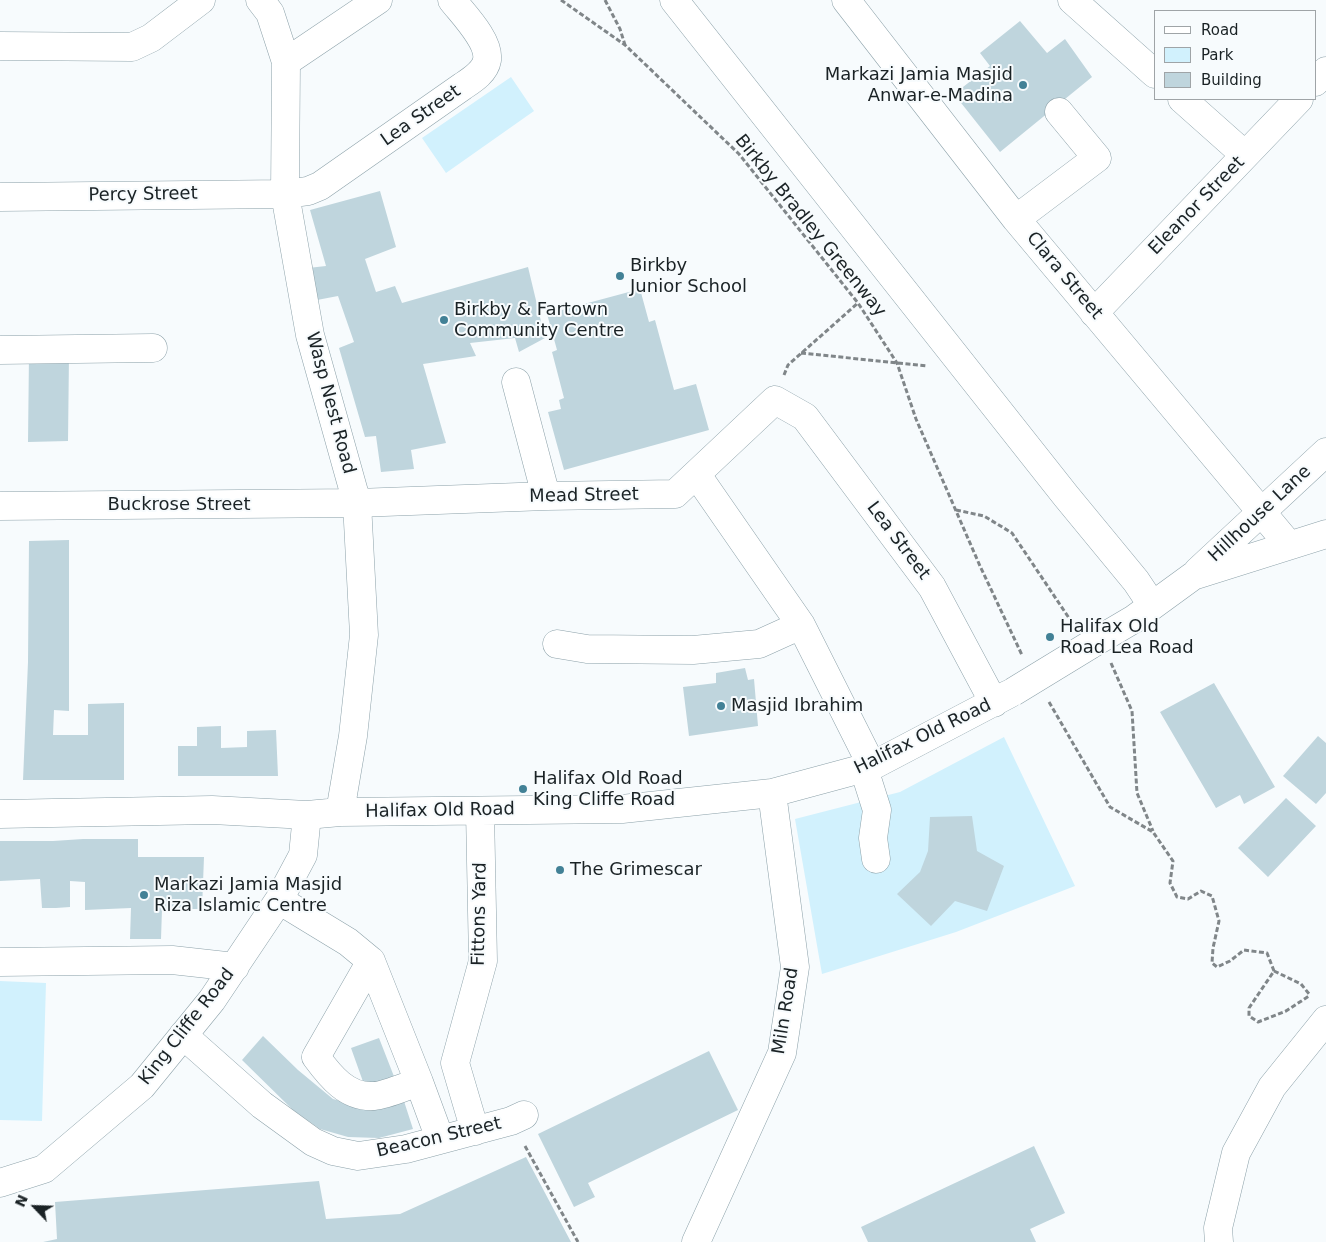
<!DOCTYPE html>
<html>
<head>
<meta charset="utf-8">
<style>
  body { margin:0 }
  #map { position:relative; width:1326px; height:1242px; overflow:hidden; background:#f7fbfd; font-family:"DejaVu Sans",sans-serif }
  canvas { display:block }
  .legend { position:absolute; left:1154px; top:10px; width:162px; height:90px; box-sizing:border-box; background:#f7fbfd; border:1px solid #9fa4a7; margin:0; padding:6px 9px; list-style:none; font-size:15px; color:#1a2225 }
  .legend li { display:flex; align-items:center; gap:10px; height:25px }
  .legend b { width:25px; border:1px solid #9fa4a7 }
  .north { position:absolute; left:10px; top:1182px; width:50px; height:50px; -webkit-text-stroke:4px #f7fbfd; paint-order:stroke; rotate:294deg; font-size:14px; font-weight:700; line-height:20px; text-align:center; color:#1a2225 }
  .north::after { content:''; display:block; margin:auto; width:18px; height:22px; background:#1a2225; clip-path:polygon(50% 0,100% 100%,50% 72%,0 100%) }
</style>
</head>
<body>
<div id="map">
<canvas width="1326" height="1242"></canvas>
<ul class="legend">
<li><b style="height:6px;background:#fff"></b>Road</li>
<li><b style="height:14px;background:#d1f1fd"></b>Park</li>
<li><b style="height:14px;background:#bfd5dd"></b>Building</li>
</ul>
<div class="north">N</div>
</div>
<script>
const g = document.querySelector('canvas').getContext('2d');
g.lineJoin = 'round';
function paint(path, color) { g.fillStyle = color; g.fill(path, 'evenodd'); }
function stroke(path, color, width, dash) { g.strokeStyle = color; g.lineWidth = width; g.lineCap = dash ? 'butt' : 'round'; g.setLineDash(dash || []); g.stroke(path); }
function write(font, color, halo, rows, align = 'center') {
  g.font = font + ' "DejaVu Sans",sans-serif'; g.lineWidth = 4; g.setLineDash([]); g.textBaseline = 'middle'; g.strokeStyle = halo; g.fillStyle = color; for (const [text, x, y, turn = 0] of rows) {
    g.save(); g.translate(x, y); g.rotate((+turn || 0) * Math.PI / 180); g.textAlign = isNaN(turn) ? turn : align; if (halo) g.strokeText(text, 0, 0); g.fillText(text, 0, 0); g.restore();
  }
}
paint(new Path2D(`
  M511 77 534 111 446 173 422 138Z
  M1004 737 1075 886 956 932 822 974 795 819 900 792Z
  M0 981 46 983 42 1121 0 1120Z`), '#d1f1fd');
paint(new Path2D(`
  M1020 21 1047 53 1065 39 1092 77 1000 152 954 94 990 66 980 53Z
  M380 191 396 247 365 259 376 292 395 286 402 303 528 267 545 338 519 352 515 338 470 343 476 356 423 364 446 443 411 450 414 469 381 472 376 436 365 437 339 348 354 342 338 296 317 300 308 268 326 266 310 210Z
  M640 289 649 322 655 320 674 390 696 384 709 430 564 470 548 412 561 409 559 400 564 398 552 352 557 350 547 314Z
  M29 354 69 355 68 441 28 442Z
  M69 540V711L54 710 53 735H88V704L124 703V780H23L28 662 29 541Z
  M745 668 748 680 754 679 758 726 689 736 683 687 716 683V673Z
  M1214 683 1275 787 1244 804 1240 795 1216 808 1160 712Z
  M221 726V748L247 747V731L276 730 278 776H178V746H197V727Z
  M1318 736 1326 743V793L1316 804 1283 776Z
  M1286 798 1316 826 1268 877 1238 848Z
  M972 816 977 851 1004 866 987 911 955 901 931 926 897 894 920 872 928 851 930 817Z
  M83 839H138V857H204L202 909H162L161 939H130L131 908 85 910V882L70 881V907L56 908H42L40 879 0 881V841H53Z
  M263 1036 298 1070 333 1099 355 1105 402 1095 413 1129 379 1138 348 1137 320 1129 293 1110 242 1060Z
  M379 1038 395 1079 366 1090 351 1048Z
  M709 1051 738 1110 588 1183 595 1197 574 1207 538 1134Z
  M1034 1146 1065 1213 1030 1229 1036 1242H868L861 1227Z
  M526 1157 571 1242H43L57 1239 55 1202 319 1181 326 1219 400 1214Z`), '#bfd5dd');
const minor = new Path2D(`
  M260 0 270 13 286 62 285 194 310 335 357 503 364 635 353 736 340 812
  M674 0 1066 496 1136 581 1152 605
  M846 0 1016 219 1289 545
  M1072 0 1155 74
  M0 46 132 47 151 38 201 0
  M286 62 378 0
  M1315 82 1326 71
  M1182 99 1245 155
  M0 197 285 194 308 191 320 186 463 86C472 80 485 72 487 60 490 41 463 14 452 0
  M1016 219 1097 158 1059 112
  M1094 313 1299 99
  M0 350 153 348
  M516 382 546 496
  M697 475 801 625 872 766
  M0 506 357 503 546 496 675 494 775 400 805 417 932 587 994 703
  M1198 571 1326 452
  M557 644 587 649 693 650 759 644 801 625
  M1090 645 1134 619 1193 576 1326 534
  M864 769 877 810 873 838 876 859
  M0 814 212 810 307 815 340 812 622 809 772 793 872 766 1009 694
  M279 900 348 942 371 961 419 1082 440 1139
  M371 961 316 1057C330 1076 347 1098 374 1096 387 1095 406 1086 419 1082
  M0 962 172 960 235 967
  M183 1035 262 1105 313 1142 333 1151 358 1156 406 1149 511 1121 524 1115
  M475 1131 455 1063 483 961 480 811
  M0 1183 44 1169 142 1086 212 1000 279 900 303 855 307 815
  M696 1242 782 1053 795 967 772 793
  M1219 1242 1218 1228 1236 1153 1272 1087 1326 1020`);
stroke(minor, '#8ca1a9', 29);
stroke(new Path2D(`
  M561 0 625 45 739 154 858 303 897 363 916 419 980 566 1022 655
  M605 0 620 29 625 45
  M801 353 927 366
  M784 375 788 365 858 303
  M956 510 984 516 1012 533 1073 624
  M1111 663 1132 711 1137 793 1153 831
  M1049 702 1110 807 1153 832 1173 861 1170 883 1177 897 1188 899 1201 891 1212 896 1219 921 1213 948 1212 963 1217 967 1230 961 1244 950 1267 953 1274 971 1249 1008V1016L1258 1022 1286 1011 1309 996
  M1274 971 1301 984 1310 995
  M525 1146 578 1242`), '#808689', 3, [5, 2.5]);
stroke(minor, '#fff', 28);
const minorBridge = new Path2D(`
  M1013 692 1090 645`);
stroke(minorBridge, '#8ca1a9', 29, []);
stroke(minorBridge, '#fff', 28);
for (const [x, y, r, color] of [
  [1023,85,5,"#428196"],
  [620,276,5,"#428196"],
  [444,320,5,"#428196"],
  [1050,637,5,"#428196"],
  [721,706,5,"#428196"],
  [523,789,5,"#428196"],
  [560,870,5,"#428196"],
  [144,895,5,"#428196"]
]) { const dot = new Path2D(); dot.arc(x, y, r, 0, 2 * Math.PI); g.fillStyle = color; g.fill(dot); stroke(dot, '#f7fbfd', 2); }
write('18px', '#1a2225', '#f7fbfd', [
  ["Markazi Jamia Masjid",1013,75,"right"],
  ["Anwar-e-Madina",1013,96,"right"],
  ["Birkby",630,266],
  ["Junior School",630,287],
  ["Birkby & Fartown",454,310],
  ["Community Centre",454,331],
  ["Halifax Old",1060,627],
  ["Road Lea Road",1060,648],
  ["Masjid Ibrahim",731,706],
  ["Halifax Old Road",533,779],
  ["King Cliffe Road",533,800],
  ["The Grimescar",570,870],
  ["Markazi Jamia Masjid",154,885],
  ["Riza Islamic Centre",154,906]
], 'left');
write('18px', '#1a2225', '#f7fbfd', [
  ["Lea Street",421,116,-35],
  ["Percy Street",143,195,-1],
  ["Eleanor Street",1197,206,-46],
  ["Birkby Bradley Greenway",810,226,51],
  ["Clara Street",1064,276,50],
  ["Wasp Nest Road",330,403,75],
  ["Mead Street",584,496,-1],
  ["Buckrose Street",179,505],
  ["Hillhouse Lane",1260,514,-43],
  ["Lea Street",898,541,53],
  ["Halifax Old Road",923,737,-26],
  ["Halifax Old Road",440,811,-1],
  ["Fittons Yard",480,914,-89],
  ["Miln Road",786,1011,-81],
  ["King Cliffe Road",187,1027,-52],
  ["Beacon Street",439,1138,-13]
]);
</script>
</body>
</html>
